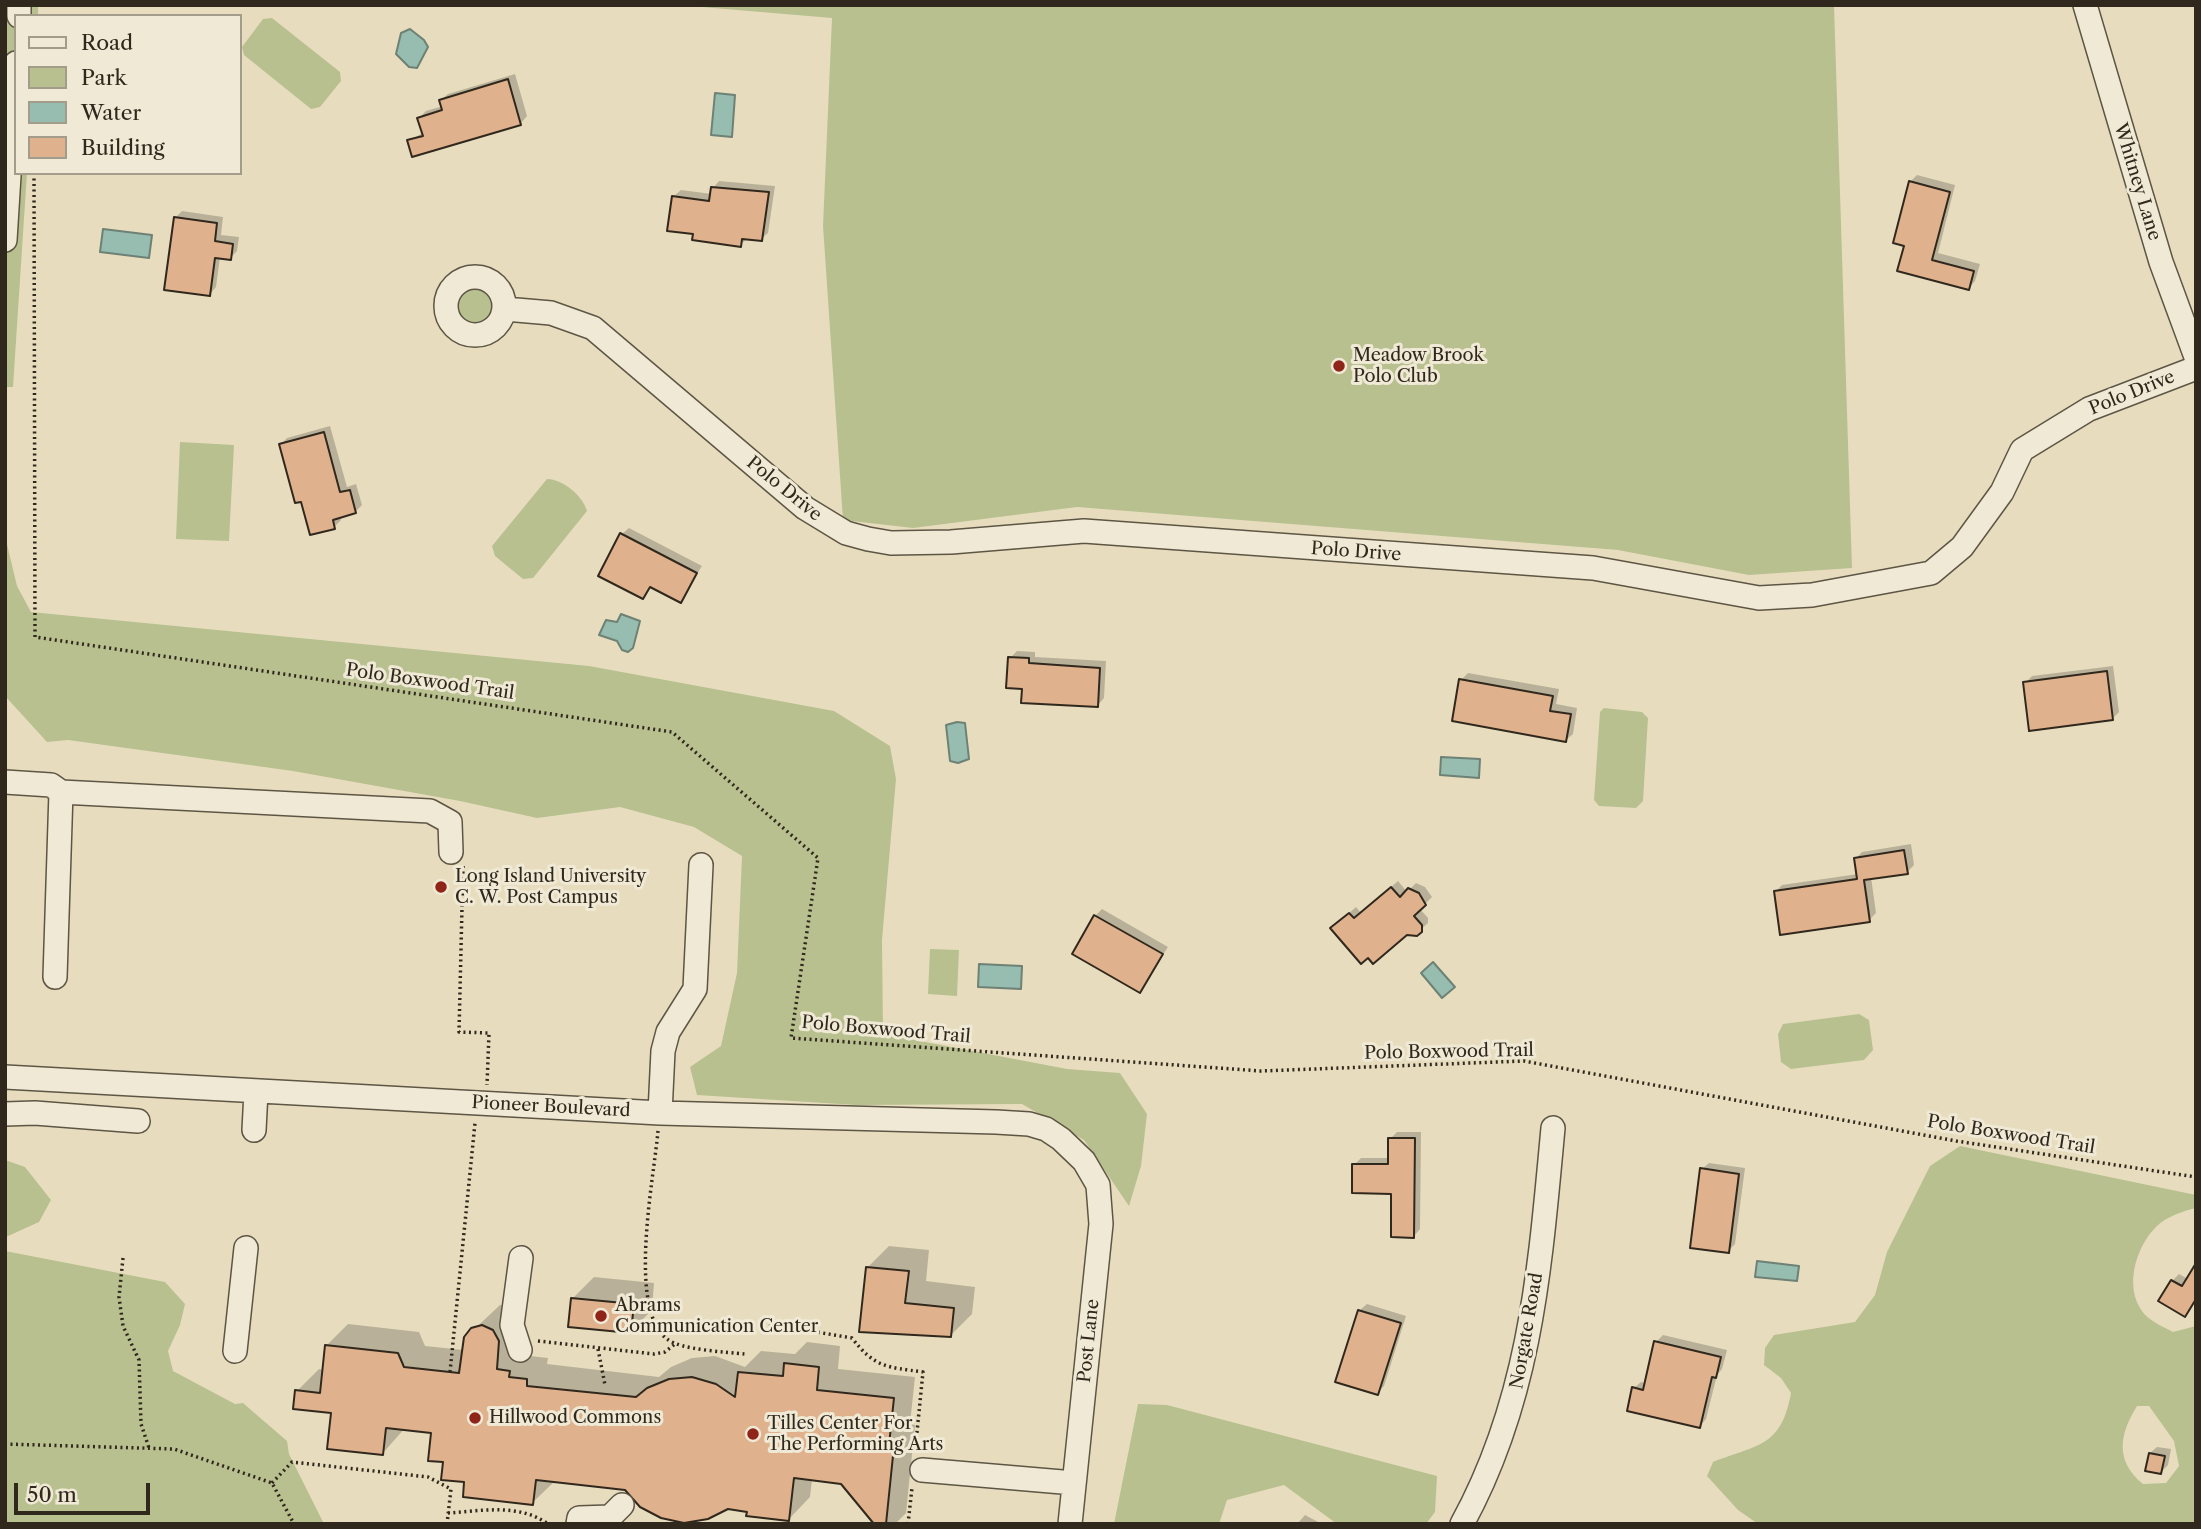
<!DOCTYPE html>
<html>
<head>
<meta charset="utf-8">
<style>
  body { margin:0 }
  #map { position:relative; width:2201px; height:1529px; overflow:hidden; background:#e7ddbe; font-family:"Libre Caslon Text",serif }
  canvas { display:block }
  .frame { position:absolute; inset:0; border:7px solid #31281d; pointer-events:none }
  .legend { position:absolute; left:14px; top:14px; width:228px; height:161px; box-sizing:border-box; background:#efe9d5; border:2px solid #a39c8b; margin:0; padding:9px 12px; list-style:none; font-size:21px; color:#31281d }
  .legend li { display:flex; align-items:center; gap:14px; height:35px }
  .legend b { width:35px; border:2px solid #a39c8b }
  .scale { position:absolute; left:14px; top:1483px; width:136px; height:32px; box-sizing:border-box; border:4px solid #31281d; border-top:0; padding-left:9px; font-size:21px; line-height:24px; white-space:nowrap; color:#31281d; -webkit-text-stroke:5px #efe9d5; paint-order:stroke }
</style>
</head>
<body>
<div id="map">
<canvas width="2201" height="1529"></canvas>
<div class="frame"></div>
<ul class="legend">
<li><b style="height:9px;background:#efe9d5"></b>Road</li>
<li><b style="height:19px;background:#b8c08f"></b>Park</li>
<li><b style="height:19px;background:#97bcb0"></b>Water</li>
<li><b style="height:19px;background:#dfb18d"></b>Building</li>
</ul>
<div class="scale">50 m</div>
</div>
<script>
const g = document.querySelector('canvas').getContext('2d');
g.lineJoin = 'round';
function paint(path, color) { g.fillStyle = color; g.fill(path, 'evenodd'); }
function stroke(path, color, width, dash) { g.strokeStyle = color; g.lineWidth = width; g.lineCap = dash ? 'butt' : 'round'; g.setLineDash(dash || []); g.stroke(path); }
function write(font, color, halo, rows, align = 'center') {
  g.font = font + ' "Libre Caslon Text",serif'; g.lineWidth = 6; g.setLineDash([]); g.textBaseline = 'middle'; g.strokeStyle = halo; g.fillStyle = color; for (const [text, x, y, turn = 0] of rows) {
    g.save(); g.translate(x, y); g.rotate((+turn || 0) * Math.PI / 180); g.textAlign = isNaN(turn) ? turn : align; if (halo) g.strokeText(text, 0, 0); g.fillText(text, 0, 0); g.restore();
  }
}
paint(new Path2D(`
  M5 5H38V16H16V173H27L13 387H5Z
  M678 5H1834L1852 568 1749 575 1618 550 1077 507 913 528 843 520 823 226 832 18Z
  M272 18 340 72 341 81 320 107 311 109 244 55 242 47 263 19Z
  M450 306a26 26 0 1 1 52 0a26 26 0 1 1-52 0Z
  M180 442 234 445 229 541 176 539Z
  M547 479C563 479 583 496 587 511L533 578 523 579 495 556 492 546Z
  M5 536 17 586 31 612 589 666 834 711 890 746 896 779 882 940 883 1034 1067 1069 1120 1073 1147 1114 1141 1166 1129 1206 1084 1140 1022 1104 856 1105 697 1095 690 1067 721 1046 737 973 742 856 694 827 620 807 537 818 460 801 293 771 68 740 47 742 5 696Z
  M1604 708 1642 712 1648 718 1643 801 1636 808 1599 806 1594 800 1600 712Z
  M930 949 959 950 957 996 928 994Z
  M1859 1014 1869 1020 1873 1050 1864 1060 1791 1069 1781 1062 1778 1034 1783 1024Z
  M1960 1146 2196 1195V1208C2183 1211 2166 1217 2157 1226 2134 1248 2121 1296 2150 1319 2156 1324 2166 1328 2173 1332L2196 1326V1524H1758L1738 1510 1707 1476 1713 1462C1759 1444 1781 1447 1791 1393L1781 1378 1764 1365 1765 1348 1774 1335 1855 1322 1875 1295 1887 1252 1930 1166ZM2137 1406H2149L2174 1441 2179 1466 2166 1483 2143 1484C2115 1461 2119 1435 2137 1406Z
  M5 1160 25 1167 51 1200 39 1222 6 1237 5 1251 165 1282 185 1304 180 1325 168 1351 173 1371 235 1404 243 1403 287 1441 289 1454 324 1524H5Z
  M1138 1404 1167 1405 1437 1476 1435 1512 1426 1524H1337L1284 1485 1227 1500 1219 1524H1114Z`), '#b8c08f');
const water = new Path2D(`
  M410 29 424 40 428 47 417 68 409 67 396 54 401 33Z
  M715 93 735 95 732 137 711 135Z
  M103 229 152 235 149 258 100 252Z
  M621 614 640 621 633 648 628 652 622 650 617 641 599 635 606 620 617 622Z
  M957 722 965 723 969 759 958 763 950 761 946 725Z
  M1441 757 1480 759 1479 778 1440 775Z
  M1433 962 1455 987 1442 998 1421 973Z
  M979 964 1022 966 1021 989 978 987Z
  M1757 1261 1799 1266 1797 1281 1755 1277Z`);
paint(water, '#97bcb0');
stroke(water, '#6e8175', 2);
paint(new Path2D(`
  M515 74 527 116 521 123 413 155 409 141 424 132 419 118 426 111 443 106 441 100 448 94Z
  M1917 175 1955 185 1938 253 1980 264 1975 281 1969 288 1906 244 1910 182Z
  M719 181 775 186 768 233 761 239H747L740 245 695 233 674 196 681 190 712 194 713 188Z
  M182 211 223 217 221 235 239 237 237 251 230 258 220 257 216 287 210 294 175 218Z
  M330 426 347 487 356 484 362 505 355 512 340 516 341 520 334 527 302 499 281 444 287 438Z
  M629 528 702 566 680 601 652 586 643 597 622 534Z
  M1017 651 1035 652V657L1106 661 1104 698 1098 705 1024 687 1010 658Z
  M2113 666 2119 712 2112 719 2025 683 2032 676Z
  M1468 673 1559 689 1556 704 1577 708 1573 734 1566 740 1461 680Z
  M1911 844 1914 865 1907 872 1871 877 1876 913 1869 920 1776 891 1782 885 1858 874 1856 858 1862 852Z
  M1398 881 1407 892 1416 883 1425 887 1432 897 1420 909 1428 918V923L1416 934 1339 922 1356 907 1361 913Z
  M1102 909 1168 947 1140 990 1095 916Z
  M1397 1132H1421L1420 1229 1414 1236 1393 1192 1354 1165 1361 1158H1390V1139Z
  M1709 1163 1745 1168 1735 1244 1728 1251 1702 1169Z
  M889 1246 929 1250 926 1281 975 1287 972 1314 950 1336 861 1330 868 1267Z
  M2196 1268V1301L2185 1314 2172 1281 2179 1274 2188 1279Z
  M594 1277 654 1283 652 1310 631 1331 572 1299Z
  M1367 1304 1406 1316 1384 1386 1377 1393 1338 1380 1360 1310Z
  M500 1305 510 1306 530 1350V1356L548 1358 547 1364 659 1377 671 1367 692 1358 715 1356 745 1367 761 1351 795 1354 807 1342 840 1346 838 1369 915 1377 910 1424 915 1425 906 1513 895 1524H877L842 1482 812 1479 810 1497 789 1519 626 1488 554 1482 532 1503 466 1481 445 1461 433 1431 405 1428 383 1453 332 1412 297 1391 319 1369 324 1370 326 1346 348 1324 419 1332 425 1346 464 1350 465 1338Z
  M1663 1335 1727 1350 1722 1369 1717 1375 1706 1419 1700 1426 1634 1388 1641 1382 1646 1383 1656 1342Z
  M2157 1447 2171 1449 2168 1465 2161 1472 2150 1453Z
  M1305 1515 1322 1524H1297Z`), '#0003');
const building = new Path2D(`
  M508 79 521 125 412 157 407 140 423 136 417 118 442 110 439 100Z
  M1909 181 1950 192 1932 260 1974 271 1969 290 1897 271 1904 246 1893 243Z
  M711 187 769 192 762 241 742 239 741 247 692 240 693 234 667 231 672 196 709 201Z
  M174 217 217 223 215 241 233 244 231 260 215 258 210 296 164 290Z
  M324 432 340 492 350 490 356 513 333 520 335 529 310 535 301 502 295 503 279 444Z
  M620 533 697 573 681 603 650 587 643 599 598 576Z
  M1008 657 1029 658V663L1100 668 1098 707 1021 703 1022 689 1006 688Z
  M2107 671 2113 720 2029 731 2023 682Z
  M1459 679 1553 696 1550 711 1571 714 1566 742 1452 721Z
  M1904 850 1908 874 1864 880 1870 922 1780 935 1774 891 1857 879 1854 858Z
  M1391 887 1400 897 1408 888 1419 893 1426 905 1414 916 1422 925V932L1417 936 1407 935 1373 964 1368 958 1361 964 1330 928 1349 913 1354 918Z
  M1094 915 1163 954 1140 993 1072 954Z
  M1388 1138H1415L1414 1238 1391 1237V1194L1352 1193V1164H1388Z
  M1700 1168 1739 1174 1729 1253 1690 1248Z
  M2196 1263V1299L2185 1317 2158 1301 2171 1280 2182 1286Z
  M866 1267 909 1271 905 1303 954 1308 951 1337 859 1332Z
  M571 1298 634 1304 631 1333 568 1327Z
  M1358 1310 1401 1323 1378 1395 1335 1382Z
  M482 1325 493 1330 499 1341 497 1369 510 1371 509 1377 527 1379V1386L636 1397 647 1388 669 1379 692 1377 716 1384 735 1397 738 1372 783 1376 784 1363 819 1367 817 1390 894 1398 889 1445 894 1446 886 1524H874L841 1484 794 1478 789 1521 746 1516 747 1512 728 1509 708 1519 684 1523 661 1518 640 1507 625 1490 536 1480 533 1505 463 1497 464 1482 441 1480 443 1462 428 1461 431 1433 386 1428 383 1455 327 1449 331 1413 293 1409 295 1390 320 1393 325 1345 398 1353 404 1367 459 1373 464 1337 471 1328Z
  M1654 1341 1721 1357 1716 1378 1712 1377 1700 1428 1627 1411 1632 1387 1643 1390Z
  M2149 1453 2165 1456 2161 1474 2145 1471Z`);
paint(building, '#dfb18d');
stroke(building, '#31281d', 2);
const minor = new Path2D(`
  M2085 5 2161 262 2196 357
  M19 16V5
  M5 240 16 63
  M446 306a29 29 0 1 1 58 0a29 29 0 1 1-58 0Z
  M505 309 551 313 593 328 805 508 846 533 868 539 891 543 951 542 1084 531 1593 568 1759 598 1812 595 1931 573 1962 547 2002 492 2022 450 2089 409 2196 368
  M5 782 51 785 61 792 55 977
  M61 792 430 811 450 822 451 852
  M5 1077 660 1113 996 1122 1029 1124 1046 1129 1061 1139 1084 1161 1098 1185 1101 1224 1070 1524
  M660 1113 663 1051 668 1032 695 989 701 865
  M5 1114 35 1113 138 1121
  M254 1130 256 1092
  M520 1350 512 1325 521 1258
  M235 1351 246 1248
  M922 1470 1074 1483
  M578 1524 579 1518 610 1517 622 1505
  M1462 1524C1531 1398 1540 1267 1553 1128`);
stroke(minor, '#5e5545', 26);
stroke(new Path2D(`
  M34 173 35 637 672 732 818 858 791 1038 1261 1071 1524 1061 1956 1141 2196 1177
  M463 866 459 1032 489 1033 487 1085
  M658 1131C654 1178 627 1309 667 1339 681 1350 726 1352 745 1354
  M123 1258 119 1297 123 1326 139 1360 141 1424 149 1448
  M769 1324 852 1338C875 1368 887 1367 923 1372L915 1452
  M538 1341 654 1354 665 1352 675 1344
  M598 1349 605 1385
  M450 1372 475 1123
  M5 1444 174 1449 272 1483 294 1524
  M272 1483 292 1462 428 1477 451 1489 447 1524
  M448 1513C481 1511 519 1503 548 1524
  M908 1524 912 1488`), '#31281d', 3.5, [2, 3.5]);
stroke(minor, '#efe9d5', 23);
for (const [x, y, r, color] of [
  [1339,366,7,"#8f2418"],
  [441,887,7,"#8f2418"],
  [601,1316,7,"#8f2418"],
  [475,1418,7,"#8f2418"],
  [753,1434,7,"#8f2418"]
]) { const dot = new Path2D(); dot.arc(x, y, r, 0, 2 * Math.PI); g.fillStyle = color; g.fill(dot); stroke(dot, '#efe9d5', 2.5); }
write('18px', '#31281d', '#efe9d5', [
  ["Whitney Lane",2137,182,73],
  ["Polo Drive",2132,393,-22],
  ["Polo Drive",784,489,39],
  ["Polo Drive",1356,552,4],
  ["Polo Boxwood Trail",430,682,8],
  ["Polo Boxwood Trail",886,1030,5],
  ["Polo Boxwood Trail",1449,1052,-1],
  ["Pioneer Boulevard",551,1107,3],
  ["Polo Boxwood Trail",2011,1135,9],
  ["Norgate Road",1527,1331,-80],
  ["Post Lane",1089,1341,-84]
]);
write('18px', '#31281d', '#efe9d5', [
  ["Meadow Brook",1353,356],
  ["Polo Club",1353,377],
  ["Long Island University",455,877],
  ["C. W. Post Campus",455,898],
  ["Abrams",615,1306],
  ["Communication Center",615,1327],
  ["Hillwood Commons",489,1418],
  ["Tilles Center For",767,1424],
  ["The Performing Arts",767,1445]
], 'left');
</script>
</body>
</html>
